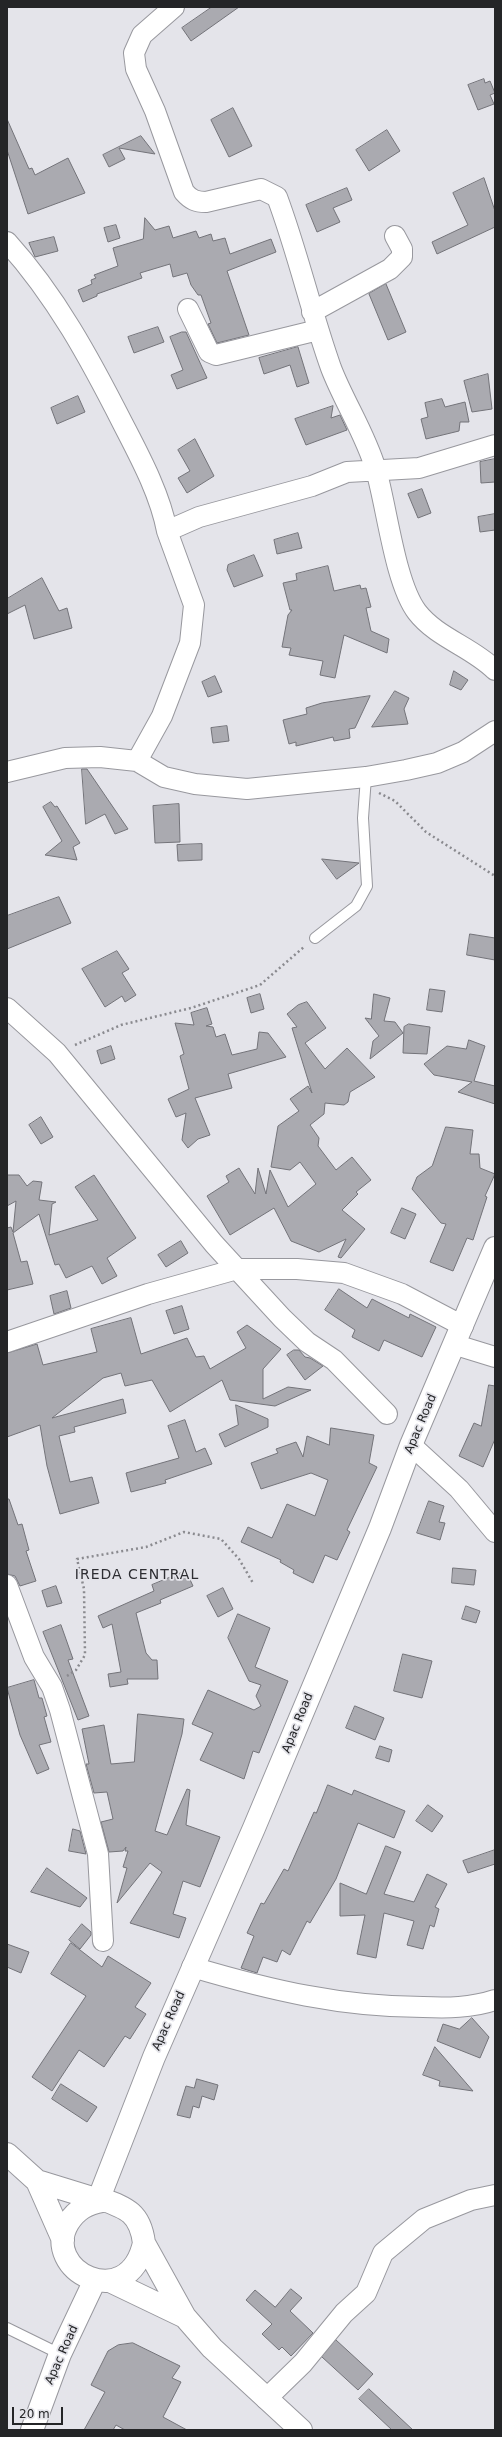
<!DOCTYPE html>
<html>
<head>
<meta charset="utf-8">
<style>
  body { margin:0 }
  #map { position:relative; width:502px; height:2437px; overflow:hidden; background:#e4e4ea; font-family:"DejaVu Sans",sans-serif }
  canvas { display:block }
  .frame { position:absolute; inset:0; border:8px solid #242527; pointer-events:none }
  .scale { position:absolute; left:12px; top:2407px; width:51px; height:18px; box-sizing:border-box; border:2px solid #242527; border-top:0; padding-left:5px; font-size:12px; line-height:14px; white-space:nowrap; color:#242527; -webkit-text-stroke:3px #e4e4ea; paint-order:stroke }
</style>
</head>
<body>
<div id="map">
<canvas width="502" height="2437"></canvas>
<div class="frame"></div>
<div class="scale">20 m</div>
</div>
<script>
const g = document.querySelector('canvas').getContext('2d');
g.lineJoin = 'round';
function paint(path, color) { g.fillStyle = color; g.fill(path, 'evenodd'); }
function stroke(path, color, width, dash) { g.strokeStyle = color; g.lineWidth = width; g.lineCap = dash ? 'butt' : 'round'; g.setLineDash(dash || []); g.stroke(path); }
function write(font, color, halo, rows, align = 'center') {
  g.font = font + ' "DejaVu Sans",sans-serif'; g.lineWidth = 3.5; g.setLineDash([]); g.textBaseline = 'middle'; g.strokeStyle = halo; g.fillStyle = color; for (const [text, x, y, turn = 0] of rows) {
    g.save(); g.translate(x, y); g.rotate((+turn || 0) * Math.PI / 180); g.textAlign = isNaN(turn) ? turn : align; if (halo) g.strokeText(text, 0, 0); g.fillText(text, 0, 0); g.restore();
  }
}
const building = new Path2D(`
  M212 7H239L191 41 182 28Z
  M484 79 485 83 490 81 495 93 490 95 494 104 478 110 468 85Z
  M233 108 252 146 229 157 211 120Z
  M7 119 29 169 32 168 35 175 68 158 85 193 28 214 7 150Z
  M387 130 400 151 369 171 356 150Z
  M141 136 155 154 119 148 125 159 109 167 103 155Z
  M484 178 495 211V227L437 254 432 242 468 225 453 193Z
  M347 188 352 200 333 208 340 222 317 232 306 205Z
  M145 218 155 230 169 226 173 238 196 231 199 238 211 234 213 241 225 238 230 254 271 239 276 252 227 271 249 335 217 343 208 324 211 323 201 295H198L191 285 187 273 173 277 170 264 140 273 142 278 97 294V296L83 302 78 290 92 284 91 280 96 278 94 275 118 266 113 248 143 239Z
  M116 225 120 238 108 242 104 228Z
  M54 237 58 251 35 257 29 243Z
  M386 284 406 332 388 340 369 294Z
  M158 327 164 342 134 353 128 337Z
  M182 332H186L207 378 177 389 171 375 183 370 170 337Z
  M298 347 309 383 297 387 290 365 264 374 259 358Z
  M488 374 492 409 472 412 464 381Z
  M78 396 85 412 57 424 51 408Z
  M442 399 445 407 465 402 469 422H460L459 431 426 439 421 419 428 417 425 403Z
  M333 406 331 418 340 415 347 430 306 445 295 419Z
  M195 439 214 476 187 493 178 478 190 471 178 450Z
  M495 459V482L481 483 480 462Z
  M422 489 431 513 418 518 408 494Z
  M495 514V530L480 532 478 517Z
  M298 533 302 548 277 554 274 540Z
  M254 555 263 576 234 587 227 570 228 565Z
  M328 566 334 591 360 585 361 589 366 588 371 607 366 608 371 631 389 639 387 653 344 635 335 678 320 675 323 661 289 655 291 648 282 647 288 615 292 610H290L283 583 297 580 296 574Z
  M42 578 59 611 67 608 72 628 34 639 25 605 7 614V599Z
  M454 671 468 680 461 690 450 685Z
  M215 676 222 692 208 697 202 682Z
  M395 691 409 698 404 709 408 724 372 727Z
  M370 696 355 728 349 729 350 738 334 741 333 737 296 746V742L289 744 283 720 307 714 306 708 322 703Z
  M227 726 229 741 213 743 211 728Z
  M82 769H87L128 829 115 834 105 814 86 824Z
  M51 802 55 807 57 806 80 843 73 847 77 860 45 855 62 841 43 807Z
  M179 804 180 842 155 843 153 806Z
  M202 844V860L178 861 177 845Z
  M322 859 359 863 337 879Z
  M59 897 71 923 7 949V916Z
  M470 934 495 938V960L467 955Z
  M117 951 129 969 122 973 136 995 125 1002 122 996 105 1007 82 969Z
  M430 989 445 991 442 1012 427 1010Z
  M260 994 264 1009 251 1013 247 998Z
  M374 994 390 998 384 1021 395 1022 403 1033 370 1059 373 1041 379 1036 365 1018 371 1019Z
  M307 1002 326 1028 305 1043 325 1069 347 1048 375 1077 350 1092 348 1102 344 1105 325 1103 324 1114 310 1125 319 1138 318 1146 336 1170 352 1157 371 1180 356 1192 358 1194 342 1210 365 1229 341 1258 338 1257 346 1239 319 1252 291 1241 274 1208 230 1235 207 1196 229 1182 226 1176 239 1168 255 1194 258 1168 266 1194 270 1170 288 1207 316 1184 300 1162 290 1170 271 1167 278 1126 299 1111 290 1099 308 1086 312 1093 292 1028 297 1027 287 1014 298 1005Z
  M207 1008 212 1024 206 1026 213 1027 216 1037 225 1034 232 1055 257 1049 259 1032 268 1033 286 1057 228 1074 232 1088 195 1098 210 1135 198 1139 188 1148 182 1140 186 1113 176 1117 168 1099 189 1089 180 1056 184 1054 175 1023 194 1025 191 1013Z
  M409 1024 430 1027 427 1054 403 1053 404 1027Z
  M469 1040 485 1046 474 1081 495 1086V1104L458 1092 472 1082 434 1075 424 1064 447 1046 466 1049Z
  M111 1046 115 1059 101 1064 97 1051Z
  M41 1117 53 1137 41 1144 29 1125Z
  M446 1127 473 1130 470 1154H479L480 1168 495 1174 485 1196 487 1197 473 1240 467 1238 453 1271 430 1262 446 1224 441 1223 412 1189 417 1177 432 1166Z
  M7 1175H19L27 1186 33 1181 42 1182 39 1200 56 1202 52 1204 49 1235 98 1220 75 1187 94 1175 136 1238 107 1258 117 1276 102 1284 92 1266 66 1278 59 1264 55 1265 39 1214 13 1233 21 1262 27 1261 33 1284 7 1290V1228L11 1227 13 1232 16 1201 7 1206Z
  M402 1208 416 1214 405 1239 391 1233Z
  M181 1241 188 1253 166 1267 158 1255Z
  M339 1289 367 1308 372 1299 409 1318 410 1314 436 1327 422 1357 384 1340 379 1351 352 1337 355 1330 325 1310Z
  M67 1291 71 1308 54 1314 50 1296Z
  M182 1306 189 1329 174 1334 166 1311Z
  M131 1318 141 1354 187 1338 196 1357 204 1356 210 1369 246 1348 237 1332 247 1325 281 1349 263 1369V1399L288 1387 311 1390 275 1406 230 1400 222 1380 170 1412 152 1380 125 1386 121 1373 103 1378 52 1418 123 1399 126 1413 74 1427 75 1432 59 1436 70 1482 92 1477 99 1503 60 1514 47 1466 40 1425 7 1437V1353L37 1344 43 1365 97 1352 91 1329Z
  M294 1350H299L305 1357 310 1358 323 1366 305 1380 287 1355Z
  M489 1385 495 1386V1439L483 1467 459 1456 474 1423 481 1426Z
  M236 1405 268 1419V1427L225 1447 219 1434 238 1425Z
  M185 1420 196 1452 205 1448 212 1464 165 1480 166 1483 131 1492 126 1473 179 1458 168 1426Z
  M331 1428 374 1435 369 1463 377 1467 347 1530 350 1532 337 1560 325 1555 313 1583 293 1573 294 1570 280 1562 281 1560 241 1542 248 1527 272 1538 287 1504 315 1516 328 1480 311 1473 261 1489 251 1463 278 1453 276 1449 296 1442 303 1457 307 1436 329 1445Z
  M7 1499H9L18 1525 22 1524 29 1550 26 1551 36 1581 20 1586 15 1576 7 1574Z
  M429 1501 444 1506 439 1522 445 1523 440 1540 417 1533Z
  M453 1568 476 1570 474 1585 452 1583Z
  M186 1571 193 1586 160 1600 161 1603 136 1613 146 1653 152 1660H157L158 1679H127L128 1684 110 1687 108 1674 121 1672 112 1624 103 1628 98 1616 154 1591 152 1585Z
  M56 1586 62 1603 47 1607 42 1591Z
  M223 1588 233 1609 218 1617 207 1596Z
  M466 1606 480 1611 476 1623 462 1619Z
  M238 1614 270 1628 255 1667 288 1681 259 1753 253 1751 244 1779 200 1760 213 1733 192 1724 208 1690 254 1710 261 1706 256 1696 261 1685 249 1681 228 1638Z
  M61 1625 73 1659 68 1660 89 1716 78 1720 43 1632Z
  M403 1654 432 1661 422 1698 394 1691Z
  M34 1680 39 1698H42L47 1716 44 1717 51 1742 39 1745 49 1769 37 1774 20 1735 7 1688Z
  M355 1706 384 1718 375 1740 346 1728Z
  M138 1714 184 1719 182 1734 155 1831 167 1835 187 1789 190 1790 186 1825 220 1837 200 1887 183 1881 173 1914 186 1918 179 1938 130 1923 162 1872 150 1863 117 1903 127 1868 123 1867 128 1851H125L126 1847 123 1851 109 1852 101 1822 113 1819 107 1792 94 1793 86 1764H89L82 1729 104 1725 111 1764 134 1762Z
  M380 1746 392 1750 389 1762 376 1758Z
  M328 1785 352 1795 354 1790 405 1811 394 1838 358 1823 336 1879 310 1923 307 1921 290 1955 282 1950 277 1962 263 1957 257 1973 241 1968 254 1936 247 1933 261 1903 264 1904 284 1869 288 1871 314 1812 316 1813Z
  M428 1805 443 1816 432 1832 416 1821Z
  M73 1829 80 1831 86 1854 69 1851Z
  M386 1846 401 1852 384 1894 414 1902 427 1874 447 1884 435 1907 439 1909 434 1927 430 1925 423 1949 407 1945 414 1921 384 1913 376 1958 357 1954 365 1915 340 1916V1883L366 1894Z
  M495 1850V1864L468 1873 463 1861Z
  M47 1868 87 1898 80 1907 31 1892Z
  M82 1924 91 1932V1935L80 1949 69 1940Z
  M71 1943 102 1967 108 1956 151 1983 135 2007 146 2014 130 2039 125 2036 104 2067 79 2050 52 2091 32 2077 86 1996 51 1974Z
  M7 1944 29 1952 21 1973 7 1967Z
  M472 2018 489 2037 480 2058 437 2041 443 2024 459 2029Z
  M435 2047 473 2091 439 2086 440 2081 423 2075Z
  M197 2079 218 2085 214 2100 202 2096 199 2108 193 2106 190 2118 177 2115 186 2086 194 2088Z
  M61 2084 97 2107 87 2122 52 2099Z
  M291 2289 302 2298 290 2311 313 2333 291 2356 282 2347 279 2350 262 2334 272 2324 246 2300 255 2290 275 2307Z
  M336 2340 373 2374 358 2390 322 2357Z
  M133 2343 180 2366 172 2378 181 2382 163 2417 187 2430H125L116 2425 113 2430H84L105 2392 91 2385 108 2351 118 2345Z
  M369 2389 413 2430H392L359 2399Z`);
paint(building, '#aaaab0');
stroke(building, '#737379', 1);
const lane = new Path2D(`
  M315 938 356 906 367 886 363 818 366 777
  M7 2328 60 2354`);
const street = new Path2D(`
  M174 7 142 35 134 53 136 69 155 111 184 192C191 200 196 202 206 202L261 189 277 197C298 253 311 312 331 368 344 402 366 435 376 470 387 508 395 583 417 612 437 638 472 647 495 670
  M7 242C56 296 90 359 123 424 140 457 160 494 167 531
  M188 309 209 352 216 355 318 330
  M312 312 390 269 402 257V249L395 236
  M137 761 162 716 190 643 194 605 167 531 199 517 312 486 347 472 419 468 495 445
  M7 772 65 758 100 757 137 761 164 777 195 784 247 789 366 777 406 770 437 763 463 752 495 731
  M7 1008 57 1053 214 1244 282 1318 307 1342 334 1360 387 1414
  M7 1342 148 1294 237 1269H297L344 1273 402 1294 463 1326
  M456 1345 495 1357
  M411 1445 459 1489 495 1532
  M7 1585 34 1657 52 1687 60 1710 98 1854 103 1941
  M192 1967C270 1990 341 2007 423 2007 447 2008 471 2008 495 2000
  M266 2399 303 2363 344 2313 366 2293 383 2253 424 2219 471 2200 495 2195`);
const secondary = new Path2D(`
  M7 2154 37 2181 102 2201
  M37 2181 63 2240
  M99 2198 154 2057 254 1828 380 1528 411 1445 495 1248
  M144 2243C128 2315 40 2270 68 2223 77 2209 87 2204 102 2201L99 2198C126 2208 140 2212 144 2243L185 2317 212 2348 301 2430
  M112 2282 185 2317
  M32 2430 60 2354 95 2280`);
stroke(lane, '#98989e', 12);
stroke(street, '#98989e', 22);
stroke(secondary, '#98989e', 24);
stroke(new Path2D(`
  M379 793 395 801 426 832 495 876
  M75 1045 121 1025 191 1008 260 985 305 946
  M67 1676 76 1670 85 1655 84 1589 77 1559 146 1547 184 1532 221 1539 239 1559 253 1583`), '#8a8a8f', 2.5, [2, 3]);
stroke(lane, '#fff', 10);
stroke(street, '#fff', 20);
stroke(secondary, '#fff', 22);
write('12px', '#242527', '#e4e4ea', [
  ["Apac Road",421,1424,-67],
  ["Apac Road",298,1723,-68],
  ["Apac Road",169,2021,-66],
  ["Apac Road",62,2355,-66]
]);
g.letterSpacing = '1px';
write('14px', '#2d2d32', '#e4e4ea', [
  ["IREDA CENTRAL",137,1575]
]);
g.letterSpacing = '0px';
</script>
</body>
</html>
